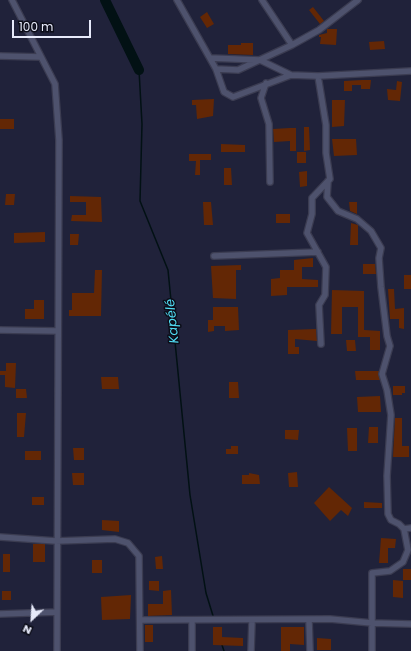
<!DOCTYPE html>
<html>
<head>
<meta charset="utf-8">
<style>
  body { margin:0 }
  #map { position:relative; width:411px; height:651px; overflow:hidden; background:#20223a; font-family:Poppins,sans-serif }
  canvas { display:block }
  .north { position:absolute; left:12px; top:599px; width:40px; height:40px; -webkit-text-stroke:3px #0c0d18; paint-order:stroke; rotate:205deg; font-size:11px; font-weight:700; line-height:16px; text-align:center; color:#e7eafa }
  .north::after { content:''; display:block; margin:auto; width:14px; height:18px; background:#e7eafa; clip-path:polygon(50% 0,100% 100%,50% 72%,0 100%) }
  .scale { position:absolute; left:12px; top:20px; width:79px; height:18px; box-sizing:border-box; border:2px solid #e7eafa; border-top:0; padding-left:5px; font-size:12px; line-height:14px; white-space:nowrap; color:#e7eafa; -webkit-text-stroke:3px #0c0d18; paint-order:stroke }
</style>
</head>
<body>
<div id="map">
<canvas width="411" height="651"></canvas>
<div class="north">N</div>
<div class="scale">100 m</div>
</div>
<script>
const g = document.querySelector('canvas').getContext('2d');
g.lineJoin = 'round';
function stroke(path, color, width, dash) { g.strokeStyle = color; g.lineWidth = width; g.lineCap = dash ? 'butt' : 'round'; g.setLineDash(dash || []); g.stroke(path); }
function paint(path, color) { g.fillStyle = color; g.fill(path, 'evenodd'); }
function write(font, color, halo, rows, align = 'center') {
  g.font = font + ' Poppins,sans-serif'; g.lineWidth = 3; g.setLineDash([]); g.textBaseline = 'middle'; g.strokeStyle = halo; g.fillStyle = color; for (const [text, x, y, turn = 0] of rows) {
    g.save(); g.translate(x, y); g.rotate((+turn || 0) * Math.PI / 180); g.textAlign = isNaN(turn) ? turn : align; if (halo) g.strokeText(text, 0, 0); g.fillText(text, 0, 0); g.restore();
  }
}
stroke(new Path2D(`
  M139 70 142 124 140 201 168 270 190 495 206 593 214 619
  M222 645 224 651`), '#021114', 1.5);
stroke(new Path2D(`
  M105 0 139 70`), '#021114', 10);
paint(new Path2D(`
  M313 7 324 21 320 24 309 10Z
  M207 12 214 24 207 28 200 17Z
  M327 29H337L336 45 320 44 321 37H319V35L327 33Z
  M384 41 385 49 370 50 369 42Z
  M241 43H253V55L228 54V45H241Z
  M362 80H371L370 89H361V85H352V91H344V81Z
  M397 81 402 82 400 101 388 100 387 89 396 90Z
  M214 99 213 116 197 119 196 105H192V100Z
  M332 100H345L344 126 332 127Z
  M0 119H14V129H0Z
  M304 127H309L310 150 304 151Z
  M290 128H296V151H290V141L274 142 273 129Z
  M332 139H356L357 155 334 156Z
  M221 144 245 145V152H221Z
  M297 152H306V163H297Z
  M189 154H211V160H200V175H195L196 161H189Z
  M224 168H231L232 185H224Z
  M307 171V186L300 187 299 172Z
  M6 194H15L14 205H5Z
  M70 196 101 197 102 222 71 221 72 215H86V202H70Z
  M203 202H211L213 225H204Z
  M349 202H357V214L350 211Z
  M276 214H290V223H276Z
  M351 223 358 225V245H350Z
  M45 232V242L14 243V233Z
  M70 234H79L78 245H70Z
  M313 258V267H302V279L318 280V287H287V295L271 296V279L280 278V270H294V260Z
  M363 264H375L376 274H363Z
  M241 265V270H236V299L213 298 211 266Z
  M95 270H102L101 316H69V310H72V293H94Z
  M404 275H411V289H404Z
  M388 289H394L395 309 404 308V329L399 328V319H390Z
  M332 290 364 291V330L380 331V350H370V337H358V307H342V334H331Z
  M34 300H44V319H25V309H34Z
  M213 307H238L239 330 225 331V326H214V331L208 332V320H213Z
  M316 329 317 341 295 339V347H299V354H288V330Z
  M346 340H355L356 351H347Z
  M6 363H16L15 388 5 387V375H0V371H6Z
  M355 371H379L380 380H356Z
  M101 377H118L119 389H102Z
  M229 382H238L239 398H229Z
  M393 386H405V393H402V395H393Z
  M16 389H26L27 398H16Z
  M380 396 381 412H358L357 397Z
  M17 413H26L24 437H17Z
  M395 418H402V446H409V457H393Z
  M369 427H378V443H368Z
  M347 428H357V451H348Z
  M285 430H299L298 440 285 439Z
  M231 446H238V454H226V449H231Z
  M73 448H84V460H74Z
  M25 451H41V460H25Z
  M297 472 298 487H289L288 473Z
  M72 473H84V485H73Z
  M249 473 259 475 260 484H242V475H249Z
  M329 487 352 508 348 516 341 510 330 521 314 503Z
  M32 497H44V505H32Z
  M364 502 382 503V508H364Z
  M102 520 119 521V532L102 530Z
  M381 538 396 539 395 548H388V563H379Z
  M33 544H45V562H33Z
  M3 554H10V572H3Z
  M162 556 163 569H156L155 557Z
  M92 560H102V573H92Z
  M403 569H411V580H403Z
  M393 580 403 581V598L393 597Z
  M149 581H159V591L149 590Z
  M171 590 172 615 148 616V604H163V591Z
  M2 591H11V600H2Z
  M131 595 130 619 102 620 101 597Z
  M145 625H153V642H145Z
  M213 627H222V637L243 638V646L213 645Z
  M281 627H304V645L290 644V651H281Z
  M317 638 331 639V650H317Z`), '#632705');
const minor = new Path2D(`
  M12 0 55 84 59 140 57 651
  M177 0 216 69 224 92 233 97 291 75 318 76 411 71
  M262 0 292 45
  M0 56 41 57
  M210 58 260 60 291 75
  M216 69 238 70 292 45 319 30 358 0
  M318 76 326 125V153L330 179 312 198V214L307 233 326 267 325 295 319 305 321 344
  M266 83 261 98 269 124 270 182
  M328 181 327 197 338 211 357 219 371 231 381 248 379 258 381 287 387 336 390 346 382 374 387 390 391 415 387 476 388 514 391 520 399 524 404 529 408 550 403 562 390 571 372 573V651
  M214 256 318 252
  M0 330 58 331
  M404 529 411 528
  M0 537 56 541 115 539 128 543 139 556 140 651
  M0 614 57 612
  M140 620 330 619 372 623 411 624
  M309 620 310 651
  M192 651V621
  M251 651 252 621`);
stroke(minor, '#3b3c51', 8);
stroke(minor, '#4e526d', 5.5);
write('italic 13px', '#50dbf2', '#0c0d18', [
  ["Kapélé",173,321,-96]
]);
</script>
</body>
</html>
